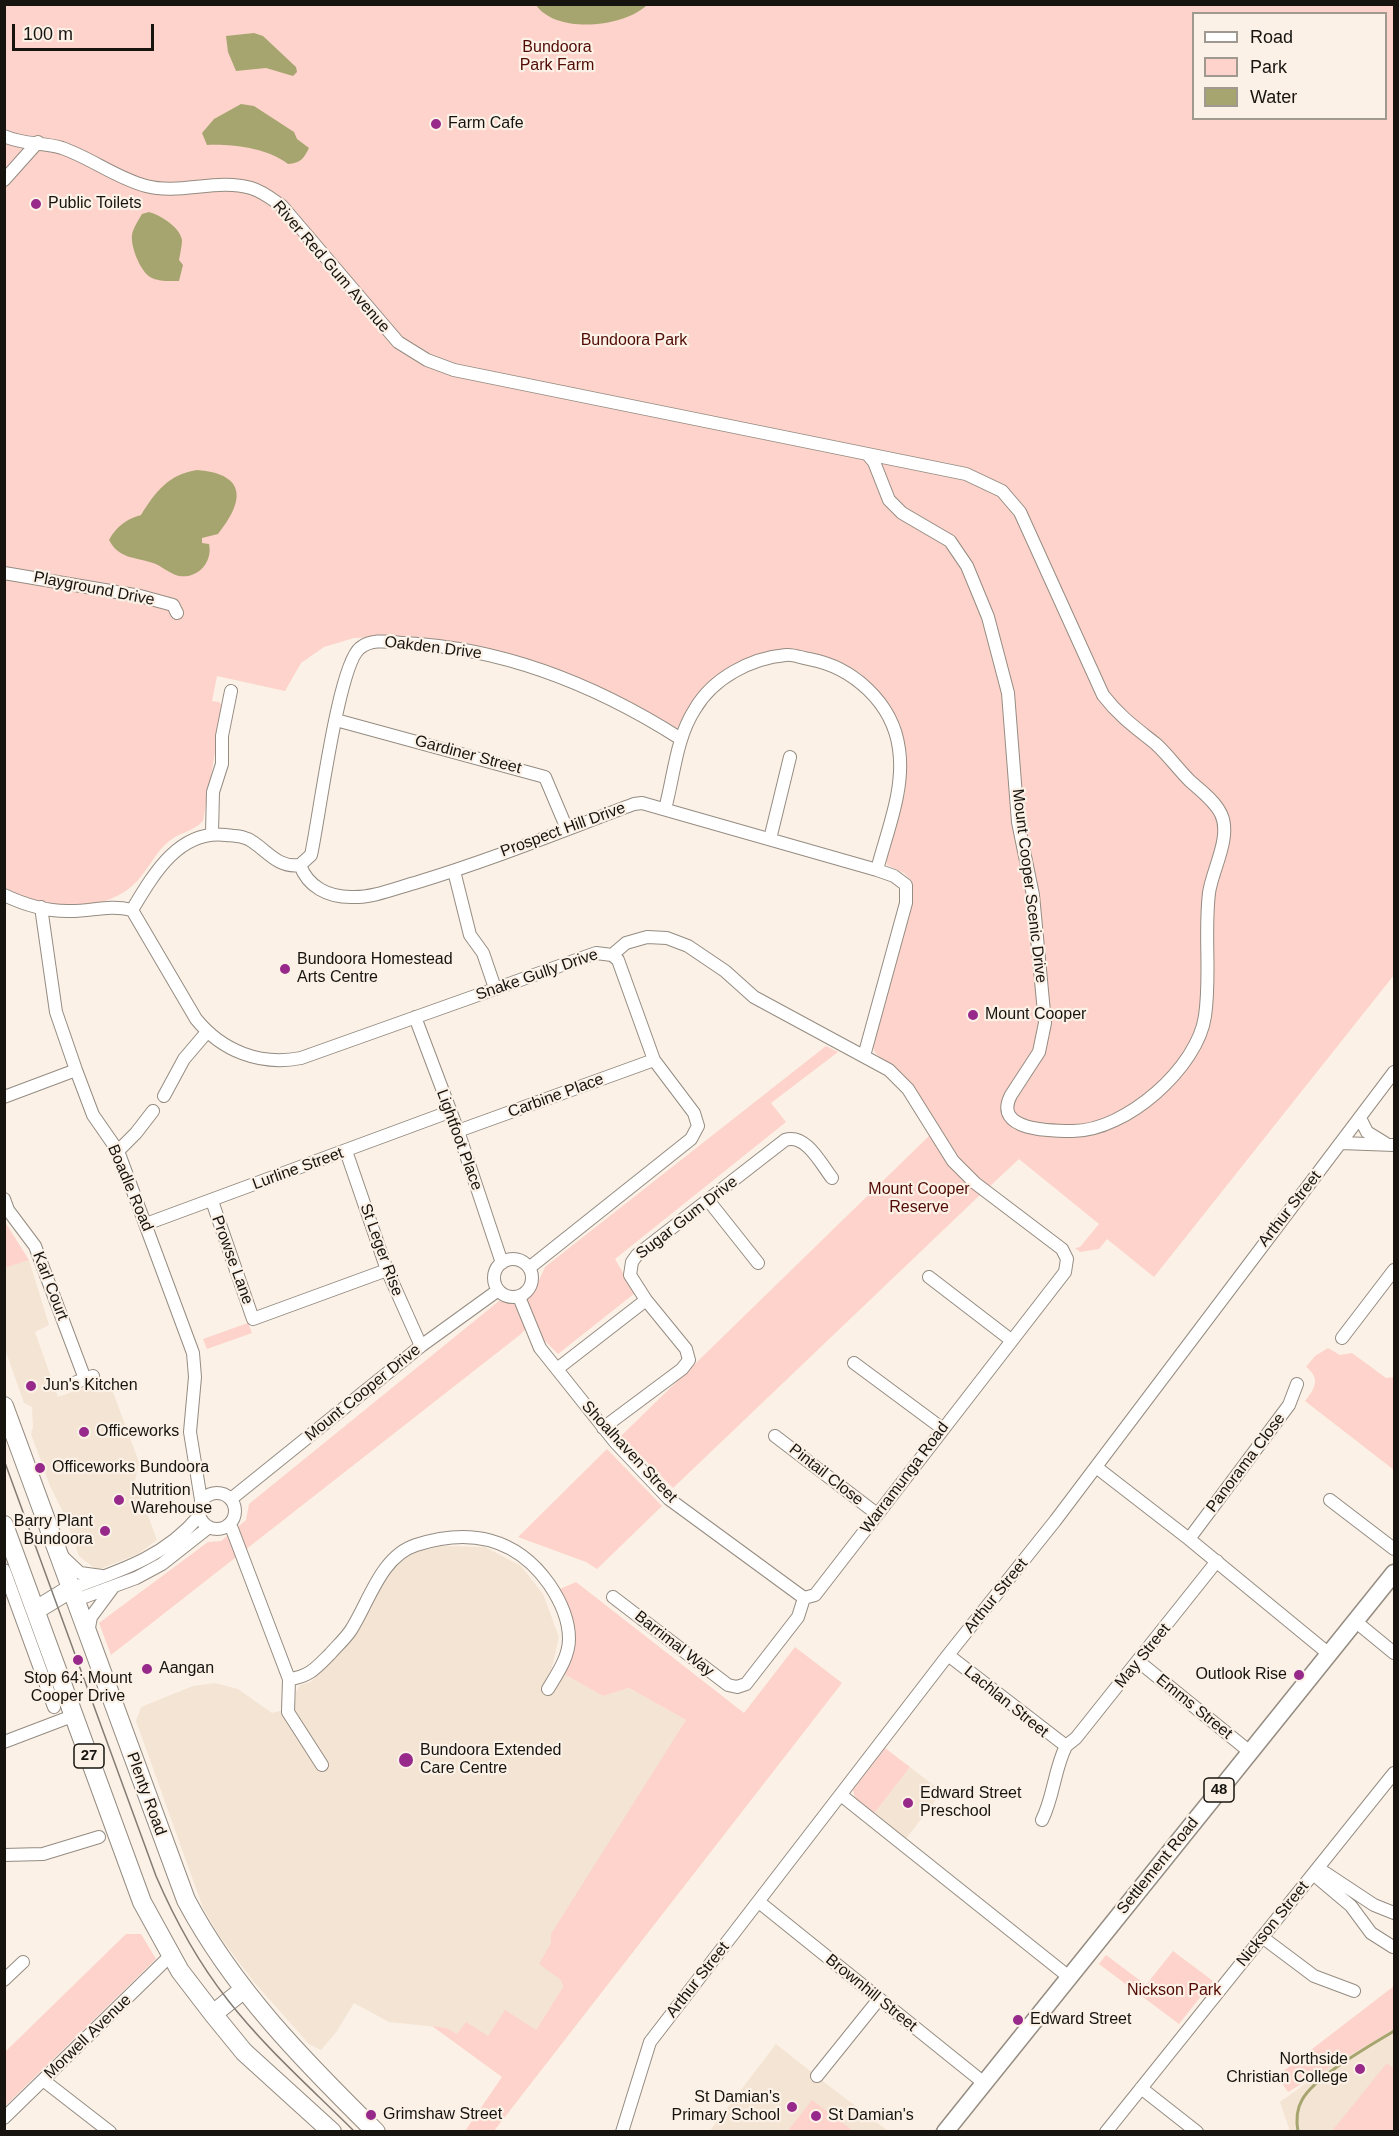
<!DOCTYPE html>
<html>
<head>
<meta charset="utf-8">
<style>
  body { margin:0 }
  #map { position:relative; width:1399px; height:2136px; overflow:hidden; background:#fbf1e6; font-family:Arial,sans-serif }
  canvas { display:block }
  .frame { position:absolute; inset:0; border:6px solid #171410; pointer-events:none }
  .legend { position:absolute; left:1192px; top:12px; width:195px; height:108px; box-sizing:border-box; background:#fbf1e6; border:2px solid #a09990; margin:0; padding:8px 10px; list-style:none; font-size:18px; color:#171410 }
  .legend li { display:flex; align-items:center; gap:12px; height:30px }
  .legend b { width:30px; border:2px solid #a09990 }
  .scale { position:absolute; left:12px; top:24px; width:142px; height:27px; box-sizing:border-box; border:3px solid #171410; border-top:0; padding-left:8px; font-size:18px; line-height:21px; white-space:nowrap; color:#171410; -webkit-text-stroke:4px #fbf1e6; paint-order:stroke }
</style>
</head>
<body>
<div id="map">
<canvas width="1399" height="2136"></canvas>
<div class="frame"></div>
<ul class="legend">
<li><b style="height:8px;background:#fff"></b>Road</li>
<li><b style="height:16px;background:#fdd3cb"></b>Park</li>
<li><b style="height:16px;background:#a7a56f"></b>Water</li>
</ul>
<div class="scale">100 m</div>
</div>
<script>
const g = document.querySelector('canvas').getContext('2d');
g.lineJoin = 'round';
function paint(path, color) { g.fillStyle = color; g.fill(path, 'evenodd'); }
function stroke(path, color, width, dash) { g.strokeStyle = color; g.lineWidth = width; g.lineCap = dash ? 'butt' : 'round'; g.setLineDash(dash || []); g.stroke(path); }
function write(font, color, halo, rows, align = 'center') {
  g.font = font + ' Arial,sans-serif'; g.lineWidth = 4.5; g.setLineDash([]); g.textBaseline = 'middle'; g.strokeStyle = halo; g.fillStyle = color; for (const [text, x, y, turn = 0] of rows) {
    g.save(); g.translate(x, y); g.rotate((+turn || 0) * Math.PI / 180); g.textAlign = isNaN(turn) ? turn : align; if (halo) g.strokeText(text, 0, 0); g.fillText(text, 0, 0); g.restore();
  }
}
paint(new Path2D(`
  M29 1260 49 1325 35 1332 58 1397 108 1379 139 1462 135 1481 157 1540 138 1554 97 1570 79 1556 65 1516 50 1486 31 1434 33 1427 32 1407 24 1403 5 1349V1268Z
  M442 1546 485 1547 521 1566 543 1594 559 1637 552 1667 603 1696 629 1688 686 1720 638 1800 561 1980 563 1987 536 2030 488 2036 457 2034 447 2028 389 2022 354 2003 337 2031 321 2050 309 2044 253 1981 220 1937 203 1908 136 1721 141 1707 193 1686 215 1683 238 1689 272 1713 295 1707 296 1692 300 1685 311 1682 340 1652 360 1625 393 1566 407 1554Z
  M910 1767 942 1792 905 1840 873 1815Z
  M1394 2024V2131H1290L1280 2102 1370 2037Z
  M776 2044 824 2082 888 2131 709 2132Z`), '#f4e4d4');
paint(new Path2D(`
  M4 5H1394V975L1154 1277 1107 1239 1099 1249 1080 1252 1075 1248 1080 1247 1099 1224 1019 1159 987 1189 953 1153 912 1084 875 1053 873 1047 875 1032 912 897 913 882 904 873 887 865 886 857 905 793 907 754 900 725 890 705 860 673 841 662 810 652 797 651 743 661 682 726 676 728 629 701 547 667 377 637 354 638 324 647 301 663 285 691 217 676 212 701 219 702 223 707 203 821C194 831 178 833 168 842 153 855 147 873 132 886 99 915 40 910 5 888ZM1194 14H1386V118H1194Z
  M826 1046 838 1052 771 1103 786 1122 615 1259 635 1293 558 1354 542 1338 535 1318 521 1334 111 1655 99 1623 208 1542 221 1541 246 1520 249 1504 499 1301 511 1303 533 1294 545 1267Z
  M931 1134 965 1182 980 1195 673 1488 621 1436Z
  M5 1222 29 1260 5 1268H4Z
  M248 1323 252 1333 207 1349 203 1339Z
  M1328 1348 1340 1355 1352 1353 1386 1378 1394 1377V1470L1305 1401C1315 1389 1321 1378 1306 1367L1315 1356Z
  M607 1449 662 1506 597 1569 586 1562 518 1537Z
  M576 1582 744 1713 795 1647 842 1683 494 2131H465L502 2077 432 2026 447 2028 457 2034 466 2022 488 2036 505 2010 536 2030 563 1987 561 1980 539 1964 551 1943V1934L686 1720 629 1688 603 1696 564 1674C577 1638 576 1623 560 1589Z
  M885 1748 910 1767 873 1815 856 1802 853 1790Z
  M126 1934H141L156 1959 5 2106V2052Z
  M1173 1951 1213 1981 1179 2024 1099 1964 1106 1955 1146 1985Z
  M1394 1986V2029L1288 2092 1277 2076Z
  M1387 2063 1394 2069V2131H1332Z
  M812 2100 853 2131H788Z`), '#fdd3cb');
paint(new Path2D(`
  M536 5H647C623 28 556 34 536 5Z
  M254 33 263 36 296 67 297 72 293 76 266 68 236 71 228 52 226 36Z
  M241 104 254 106 294 132 297 139 309 148C304 158 301 163 288 164 267 148 233 144 207 145L202 133 214 119Z
  M149 212C160 215 180 227 182 240 182 246 180 254 179 260L183 265 179 281C170 281 159 282 150 277 140 271 128 242 133 231 135 225 139 219 142 214Z
  M197 470C248 474 244 502 218 534L202 538V543L209 544C213 562 198 579 179 576 170 574 162 566 153 563 135 557 119 559 109 540 116 527 126 519 141 515 155 492 169 474 197 470Z`), '#a7a56f');
stroke(new Path2D(`
  M1298 2132C1296 2120 1296 2110 1302 2100 1314 2077 1371 2045 1394 2031`), '#a7a56f', 3);
const minor = new Path2D(`
  M4 136C23 145 43 142 62 148 91 158 116 178 146 186 180 195 217 178 251 188 262 191 272 199 282 206L398 342 427 360 454 370 966 474 1002 491 1020 512 1103 695C1119 716 1136 728 1156 744 1168 755 1178 769 1190 781 1200 790 1215 801 1221 814 1232 837 1212 870 1209 893 1204 934 1211 976 1205 1016 1198 1067 1126 1131 1073 1131 1051 1131 992 1131 1011 1095L1039 1052 1045 1023 1033 895 1018 822 1008 693 988 617 967 566 950 541 902 513 889 500 874 462 868 455
  M4 180 38 142
  M4 573 140 596 173 605 177 613
  M336 720 545 777 567 829
  M665 809C674 776 676 738 695 709 713 678 751 658 786 655 793 654 802 658 809 659 853 667 893 703 899 749 905 789 887 831 877 870
  M212 833 213 792 222 764V736L231 691
  M770 839 790 757
  M300 865C308 887 328 897 351 897 373 898 396 888 418 882 491 860 562 831 634 804L642 803 877 870 894 876 906 885V903L864 1056
  M300 865 311 855C319 820 338 665 360 648 372 638 390 642 404 643 504 648 598 686 681 739
  M454 871 470 935 483 953 495 988
  M4 895C23 904 46 911 67 911 91 912 107 904 132 910L196 1019C222 1051 260 1066 301 1058L596 953 612 955
  M41 907 56 1012 76 1070 93 1115 118 1151 193 1353 195 1377 190 1432 201 1500
  M132 910C153 875 179 829 226 835 236 836 245 836 253 842 269 853 279 868 300 865
  M612 955 626 943 647 937 667 938 688 946 725 971 754 997 889 1070 908 1089 953 1161 975 1183 1062 1249 1067 1259 1065 1272 815 1595 804 1598 798 1617 746 1684 737 1687 728 1685 613 1597
  M415 1017 458 1131 502 1263
  M164 1096 184 1059 207 1032
  M4 1097 76 1070
  M1360 1118 1367 1132 1385 1143
  M458 1131 654 1060
  M1341 1143 1394 1145
  M118 1151 136 1133 153 1111
  M346 1151 387 1270 421 1346
  M4 1199 8 1210 35 1246 85 1379
  M708 1200 758 1263
  M212 1201 253 1319 387 1270
  M146 1224 449 1112
  M494 1278a19 19 0 1 1 38 0a19 19 0 1 1-38 0Z
  M529 1268 691 1139 698 1126 694 1113 654 1060 618 960 612 955
  M929 1277 1011 1340
  M519 1297 540 1348 615 1442 669 1499 804 1598
  M1342 1338 1394 1270
  M854 1363 943 1429
  M557 1369 646 1300 630 1275 632 1262 637 1255 785 1140C806 1133 821 1164 832 1178
  M74 1383 93 1376
  M603 1428 682 1369 689 1360 686 1349 646 1300
  M775 1436 877 1514
  M1096 1467 1189 1539 1329 1654
  M199 1511a18 18 0 1 1 36 0a18 18 0 1 1-36 0Z
  M231 1499 421 1346 497 1291
  M1330 1500 1394 1549
  M228 1525 232 1529 289 1679 288 1712 322 1765
  M1189 1539 1289 1405 1297 1384
  M63 1557 80 1573 102 1576
  M4 1570 54 1707
  M72 1588C120 1571 165 1557 199 1516
  M76 1600 136 1578 162 1564 209 1527
  M1355 1621 1394 1653
  M88 1633 91 1617 114 1586
  M948 1655 1066 1746
  M1138 1661 1250 1752
  M289 1679C309 1677 316 1668 330 1654 337 1646 345 1639 351 1630 369 1602 381 1556 416 1545 469 1528 516 1537 549 1584 560 1600 569 1619 569 1639 569 1657 557 1674 548 1689
  M4 1742 75 1715
  M1066 1746 1076 1738 1217 1561
  M841 1795 1069 1977
  M1042 1820C1054 1796 1054 1770 1066 1746
  M4 1855 43 1854 99 1837
  M1318 1868 1374 1905 1394 1913
  M1313 1874 1351 1906 1371 1933 1393 1947
  M759 1902 984 2083
  M1262 1937 1314 1976 1354 1991
  M4 1980 23 1962
  M817 2076 879 1999
  M43 2080 110 2132
  M1141 2088 1197 2132
  M4 2118 171 1955
  M622 2132 650 2042 948 1655 1055 1521 1394 1072
  M1106 2132 1394 1773`);
const major = new Path2D(`
  M945 2132 1394 1573`);
const highway = new Path2D(`
  M4 1406 186 1900C234 1990 303 2060 376 2132
  M4 1525 142 1902 180 1971 213 2014 244 2052 332 2132
  M36 1610 72 1588
  M213 2014 243 1990`);
stroke(minor, '#958c82', 14);
stroke(major, '#958c82', 19);
stroke(highway, '#958c82', 20);
stroke(minor, '#fff', 12);
stroke(major, '#fff', 16);
stroke(highway, '#fff', 18);
stroke(new Path2D(`
  M4 1460 156 1876C175 1920 198 1962 227 1999 265 2048 312 2089 355 2132`), '#837c75', 1.5);
for (const [x, y, r, color] of [
  [436,124,6,"#97298a"],
  [36,204,6,"#97298a"],
  [285,969,6,"#97298a"],
  [973,1015,6,"#97298a"],
  [31,1386,6,"#97298a"],
  [84,1432,6,"#97298a"],
  [40,1468,6,"#97298a"],
  [119,1500,6,"#97298a"],
  [105,1531,6,"#97298a"],
  [78,1660,6,"#97298a"],
  [147,1669,6,"#97298a"],
  [1299,1675,6,"#97298a"],
  [406,1760,8,"#97298a"],
  [908,1803,6,"#97298a"],
  [1018,2020,6,"#97298a"],
  [1360,2069,6,"#97298a"],
  [792,2107,6,"#97298a"],
  [371,2115,6,"#97298a"],
  [816,2116,6,"#97298a"]
]) { const dot = new Path2D(); dot.arc(x, y, r, 0, 2 * Math.PI); g.fillStyle = color; g.fill(dot); stroke(dot, '#fbf1e6', 2); }
for (const [x, y, w] of [
  [89,1756,30],
  [1219,1790,30]
]) { const box = new Path2D(); box.roundRect(x - w / 2, y - 12, w, 24, 4.5); g.fillStyle = '#fbf1e6'; g.fill(box); stroke(box, '#171410', 1.5); }
write('bold 15px', '#171410', null, [
  ["27",89,1756],
  ["48",1219,1790]
]);
write('16px', '#520b05', '#fbf1e6', [
  ["Bundoora",557,48],
  ["Park Farm",557,66],
  ["Bundoora Park",634,341],
  ["Mount Cooper",919,1190],
  ["Reserve",919,1208],
  ["Nickson Park",1174,1991]
]);
write('16px', '#171410', '#fbf1e6', [
  ["Farm Cafe",448,124],
  ["Public Toilets",48,204],
  ["Bundoora Homestead",297,960],
  ["Arts Centre",297,978],
  ["Mount Cooper",985,1015],
  ["Jun's Kitchen",43,1386],
  ["Officeworks",96,1432],
  ["Officeworks Bundoora",52,1468],
  ["Nutrition",131,1491],
  ["Warehouse",131,1509],
  ["Barry Plant",93,1522,"right"],
  ["Bundoora",93,1540,"right"],
  ["Aangan",159,1669],
  ["Outlook Rise",1287,1675,"right"],
  ["Stop 64: Mount",78,1679,"center"],
  ["Cooper Drive",78,1697,"center"],
  ["Bundoora Extended",420,1751],
  ["Care Centre",420,1769],
  ["Edward Street",920,1794],
  ["Preschool",920,1812],
  ["Edward Street",1030,2020],
  ["Northside",1348,2060,"right"],
  ["Christian College",1348,2078,"right"],
  ["St Damian's",780,2098,"right"],
  ["Primary School",780,2116,"right"],
  ["Grimshaw Street",383,2115],
  ["St Damian's",828,2116]
], 'left');
write('16px', '#171410', '#fbf1e6', [
  ["River Red Gum Avenue",331,267,49],
  ["Playground Drive",94,589,11],
  ["Oakden Drive",433,648,7],
  ["Gardiner Street",468,755,15],
  ["Prospect Hill Drive",563,830,-20],
  ["Mount Cooper Scenic Drive",1029,886,83],
  ["Snake Gully Drive",537,975,-19],
  ["Carbine Place",556,1096,-20],
  ["Lightfoot Place",459,1140,70],
  ["Lurline Street",298,1169,-20],
  ["Boadle Road",130,1188,67],
  ["Arthur Street",1290,1209,-52],
  ["Sugar Gum Drive",687,1218,-38],
  ["St Leger Rise",381,1250,70],
  ["Prowse Lane",232,1260,70],
  ["Karl Court",50,1286,69],
  ["Mount Cooper Drive",363,1393,-39],
  ["Shoalhaven Street",629,1452,47],
  ["Panorama Close",1246,1463,-53],
  ["Pintail Close",826,1475,38],
  ["Warramunga Road",905,1478,-53],
  ["Arthur Street",996,1596,-51],
  ["Barrimal Way",674,1644,38],
  ["May Street",1143,1656,-51],
  ["Lachlan Street",1006,1702,39],
  ["Emms Street",1194,1707,39],
  ["Plenty Road",146,1794,70],
  ["Settlement Road",1158,1866,-51],
  ["Nickson Street",1273,1924,-51],
  ["Arthur Street",698,1980,-52],
  ["Brownhill Street",871,1993,39],
  ["Morwell Avenue",88,2037,-44]
]);
</script>
</body>
</html>
